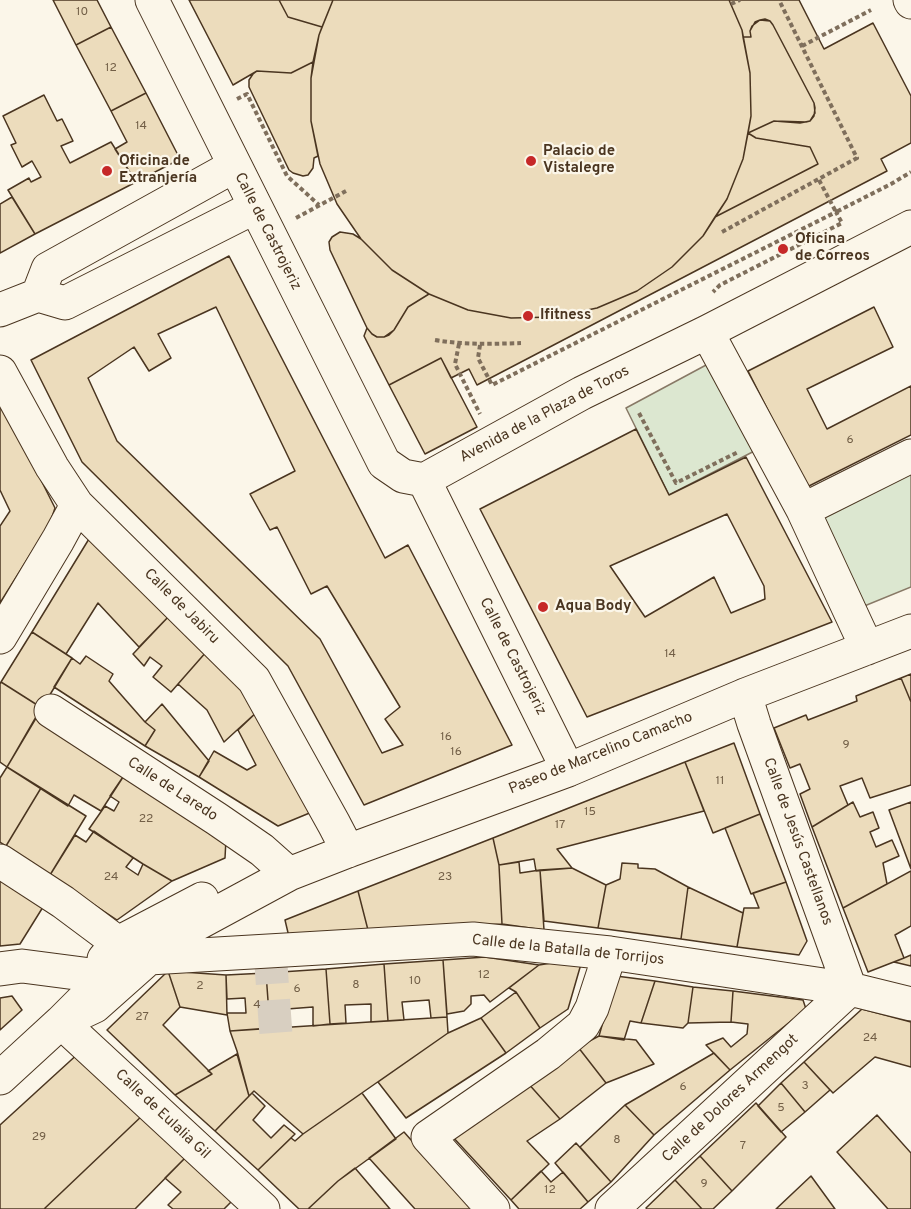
<!DOCTYPE html>
<html>
<head>
<meta charset="utf-8">
<style>
  body { margin:0 }
  canvas { display:block; background:#fbf6e9 }
</style>
</head>
<body>
<canvas width="911" height="1209"></canvas>
<script>
const g = document.querySelector('canvas').getContext('2d');
g.lineJoin = 'round';
function paint(path, color) { g.fillStyle = color; g.fill(path, 'evenodd'); }
function stroke(path, color, width, dash) { g.strokeStyle = color; g.lineWidth = width; g.lineCap = dash ? 'butt' : 'round'; g.setLineDash(dash || []); g.stroke(path); }
function write(font, color, halo, rows, align = 'center') {
  g.font = font + ' Overpass,sans-serif'; g.lineWidth = 4.5; g.setLineDash([]); g.textBaseline = 'middle'; g.strokeStyle = halo; g.fillStyle = color; for (const [text, x, y, turn = 0] of rows) {
    g.save(); g.translate(x, y); g.rotate((+turn || 0) * Math.PI / 180); g.textAlign = isNaN(turn) ? turn : align; if (halo) g.strokeText(text, 0, 0); g.fillText(text, 0, 0); g.restore();
  }
}
const green = new Path2D(`
  M721 357 768 444 669 495 626 408Z
  M911 465V587L857 609 812 515Z`);
paint(green, '#dce7d0');
stroke(green, '#887966', 1.5);
const building = new Path2D(`
  M53 0H97L111 27 76 45Z
  M189 0H279L288 17 322 27 319 35 313 62 291 73 257 71 233 85Z
  M279 0H333L322 27 288 17Z
  M333 0H729L742 30 750 73 751 116 743 159 727 199 703 236 672 267 637 291 597 308 554 317 511 318 468 310 429 294 392 270 361 239 337 204 320 164 311 121V78L319 35Z
  M729 0H799L824 49 873 23 911 96V143L881 159 887 171 477 385 469 369 451 378 441 358 389 385 364 336 367 328 372 334 377 337H384L389 335 394 330 408 307 429 294 468 310 511 318 554 317 597 308 637 291 672 267 703 236 715 217 818 164 810 147 756 138 748 133 774 121 800 123 810 121 814 116 815 108 814 103 773 25 770 21 760 20 752 26 750 31 751 37H743L742 30Z
  M765 19 770 21 773 25 814 103 815 113 810 121 806 122 774 121 748 133 751 116 750 73 743 37H751L750 31 755 22 760 20Z
  M111 27 146 93 111 111 76 45Z
  M313 62 311 78V121L318 156 314 158 313 168 308 175 303 176 293 173 289 170 249 87V80L253 74 257 71 291 73Z
  M146 93 180 159 136 182 115 149 127 142 111 111Z
  M44 95 57 121 62 119 73 141 61 146 70 163 111 142 136 182 35 234 8 190 29 178 31 182 41 177 32 161 22 167 11 145 16 143 3 116Z
  M748 133 756 138 810 147 818 164 715 217 727 199 743 159Z
  M12 197 35 234 0 253V204Z
  M340 232 353 234 361 239 392 270 429 294 408 307 394 330 384 337H377L372 334 367 328 330 250 329 242 332 237Z
  M229 256 385 558 408 545 512 745 364 805 288 666 82 462 31 360ZM216 307 295 471 250 494 270 530 277 527 311 594 327 586 400 707 385 719 403 745 382 753 320 639 117 441 88 378 134 347 149 371 171 358 158 334Z
  M874 307 893 347 807 389 827 429 911 386V435L807 487 748 371Z
  M441 358 477 427 425 454 389 385Z
  M0 398 55 508 50 523 0 603V526L10 511 0 490Z
  M636 429 669 495 746 457 832 622 587 717 480 509ZM727 514 764 586 765 599 731 613 714 577 645 617 610 566Z
  M92 534 170 615 139 647 98 603 66 654 32 632Z
  M170 615 207 651 171 692 153 677 162 666 150 657 144 666 133 654Z
  M32 632 72 658 42 708 1 682Z
  M207 651 259 710 224 742 207 710 178 684Z
  M86 656 113 674 109 681 145 722 155 730 145 746 54 687 72 658 80 664Z
  M911 674V702L901 678Z
  M901 678 911 702V785L870 798 862 778 840 786 848 805 812 827 800 794 810 789 800 764 790 768 774 728 806 715 808 720 857 701 856 696Z
  M1 682 42 708 7 767 0 762V684Z
  M162 704 209 761 199 777 145 746 155 730 145 722Z
  M259 710 312 812 278 826 199 777 214 751 247 770 256 765 238 730Z
  M37 715 125 774 101 811 74 795 68 806 7 767Z
  M734 743 760 814 713 833 685 762Z
  M685 762 704 811 557 849 572 868 536 871 534 859 499 865 493 838Z
  M7 767 41 788 6 846 0 842V778Z
  M125 774 226 839 225 858 172 881 143 864 89 829 105 806 114 811 119 802 110 796Z
  M41 788 86 816 50 875 6 846Z
  M853 802 860 817 873 812 879 828 870 832 876 847 892 840 899 856 883 863 887 884 843 908 812 827Z
  M911 802V869L889 810Z
  M760 814 786 882 751 894 725 828Z
  M94 831 133 858 126 867 138 875 143 864 172 881 117 920 50 875 75 835 86 842Z
  M493 838 499 865 502 924 368 930 358 891Z
  M519 862 520 873 540 870 544 930 502 924 499 865Z
  M622 863 638 864V868L655 869 688 887 681 939 598 928 606 885 620 879Z
  M572 868 606 885 598 928 544 921 540 870Z
  M911 871V926L895 935 904 958 868 972 843 908Z
  M0 878 43 907 20 944 0 946Z
  M786 882 807 941 799 955 737 947 744 908H759L753 893Z
  M688 887 743 913 737 947 681 939Z
  M358 891 368 930 289 937 285 920Z
  M911 955V966L894 962 904 958Z
  M485 957 539 965 490 1002 484 995 471 996V1004L464 1011 447 1014 443 960Z
  M576 959 581 964 568 1009 540 1028 516 992 509 988 539 965Z
  M443 960 447 1017 431 1018 429 1000 402 1002 404 1020 388 1021 384 964Z
  M384 964 388 1021 371 1022V1004L345 1005 346 1023 330 1024 326 969Z
  M326 969 330 1024 313 1026V1007L287 1009V1027L270 1028 266 973Z
  M168 971 180 1007 163 1025 212 1074 175 1095 107 1030Z
  M168 971 226 975 227 1015 180 1007Z
  M266 973 270 1028 230 1031 227 1013H246L245 998 227 999 226 975Z
  M616 976 655 981 641 1023 630 1021 624 1040 599 1036Z
  M655 981 693 987 688 1023 683 1028 641 1023Z
  M693 987 733 991 731 1022 688 1023Z
  M733 991 803 1000 806 1009 730 1070 706 1045 723 1038 731 1047 747 1034 748 1024 731 1022Z
  M516 992 540 1028 506 1053 481 1018Z
  M12 996 22 1010 0 1030V998Z
  M862 1009 911 1022V1067L875 1057 833 1093 804 1062Z
  M447 1017 448 1033 303 1134 254 1091 249 1096 237 1051 230 1031Z
  M481 1018 506 1053 406 1118 378 1082 448 1033Z
  M599 1036 636 1040 654 1064 606 1083 578 1047Z
  M578 1047 606 1083 560 1119 526 1081Z
  M81 1051 145 1113 44 1209H0V1125Z
  M714 1053 730 1070 654 1135 625 1105Z
  M237 1054 249 1096 215 1131 175 1095 212 1074 208 1071Z
  M804 1062 830 1090 805 1112 781 1083Z
  M526 1081 560 1119 527 1141 549 1164 511 1200 451 1135Z
  M781 1083 805 1112 781 1132 758 1106Z
  M252 1093 265 1106 253 1120 271 1138 284 1125 295 1134 258 1170 215 1131Z
  M362 1093 396 1139 338 1181 308 1209H299L258 1170 291 1138 295 1141 303 1134Z
  M756 1103 786 1137 732 1191 700 1156Z
  M625 1105 654 1135 611 1182 580 1147Z
  M145 1113 188 1155 135 1209H44Z
  M877 1115 911 1153V1209H888L837 1152Z
  M404 1132 472 1209H415L369 1158Z
  M576 1143 611 1182 588 1202 555 1163Z
  M700 1156 732 1191 713 1209H702L675 1180Z
  M186 1157 233 1200 224 1209H173L168 1205 181 1192 165 1178Z
  M355 1168 390 1209H308L338 1181Z
  M541 1171 551 1182 563 1172 588 1202 580 1209H519L511 1200Z
  M811 1176 835 1209H776Z
  M675 1180 702 1209H647L646 1208Z`);
paint(building, '#ecdcbc');
stroke(building, '#4a3520', 1.5);
stroke(new Path2D(`
  M270 951 276 1035`), '#d8cfc1', 33, [33, 16]);
const minor = new Path2D(`
  M152 0 384 463 403 476 424 480 582 393 707 332 911 227
  M910 0 911 2
  M38 295 48 269 234 166
  M0 310 38 295 65 303 255 207
  M707 332 803 510 911 456
  M0 372 52 467 77 505 254 680 334 824 348 851
  M424 480 568 770
  M803 510 867 648
  M0 637 58 540 77 505
  M51 711 217 819 262 850 289 874
  M0 861 63 902 118 943V965L61 1022 0 1078
  M149 958 473 939 610 953 850 989 911 1004
  M104 959 118 943 202 899
  M0 969 22 966 91 975 97 986
  M61 1022 95 1006 149 958 191 927 289 874 348 851 568 770 745 695 911 631
  M61 1022 263 1209
  M493 1209 428 1137 548 1054 583 1025 592 1008 610 953
  M612 1209 850 989 754 724 745 695`);
stroke(minor, '#4a3520', 35);
stroke(new Path2D(`
  M731 4 740 0
  M802 46 871 10
  M237 99 247 94 287 176 319 205
  M819 180 836 212 891 184 911 172
  M296 218 346 191
  M722 232 857 158 779 0
  M435 340C464 345 492 344 521 343
  M459 344 455 364 480 414
  M480 345 478 358 492 385 836 212 842 223 720 285 713 292
  M639 413 676 483 738 452`), '#7f6f5c', 4, [4.5, 3]);
stroke(minor, '#fbf6e9', 33);
for (const [x, y, r, color] of [
  [531,161,6,"#c62828"],
  [107,171,6,"#c62828"],
  [783,249,6,"#c62828"],
  [528,316,6,"#c62828"],
  [543,607,6,"#c62828"]
]) { const dot = new Path2D(); dot.arc(x, y, r, 0, 2 * Math.PI); g.fillStyle = color; g.fill(dot); stroke(dot, '#fbf6e9', 2); }
write('12px', '#725f47', null, [
  ["10",82,13],
  ["12",111,69],
  ["14",141,127],
  ["6",850,441],
  ["14",670,655],
  ["16",446,738],
  ["9",846,746],
  ["16",456,753],
  ["11",720,782],
  ["15",590,813],
  ["22",146,820],
  ["17",560,826],
  ["24",111,878],
  ["23",445,878],
  ["12",484,976],
  ["10",415,982],
  ["8",356,986],
  ["2",200,987],
  ["6",297,990],
  ["4",257,1006],
  ["27",142,1018],
  ["24",870,1039],
  ["3",805,1087],
  ["6",683,1088],
  ["5",781,1109],
  ["29",39,1138],
  ["8",617,1141],
  ["7",743,1147],
  ["9",704,1185],
  ["12",550,1191]
]);
write('bold 15px', '#4a3520', '#fbf6e9', [
  ["Palacio de",543,152],
  ["Vistalegre",543,169],
  ["Oficina de",119,162],
  ["Extranjería",119,179],
  ["Oficina",795,240],
  ["de Correos",795,257],
  ["Ifitness",540,316],
  ["Aqua Body",555,607]
], 'left');
write('15px', '#4a3520', '#fbf6e9', [
  ["Calle de Castrojeriz",267,232,63],
  ["Avenida de la Plaza de Toros",545,415,-28],
  ["Calle de Jabiru",181,607,45],
  ["Calle de Castrojeriz",512,657,63],
  ["Paseo de Marcelino Camacho",601,754,-22],
  ["Calle de Laredo",172,790,33],
  ["Calle de Jesús Castellanos",797,842,70],
  ["Calle de la Batalla de Torrijos",568,951,6],
  ["Calle de Dolores Armengot",731,1099,-43],
  ["Calle de Eulalia Gil",162,1115,43]
]);
</script>
</body>
</html>
